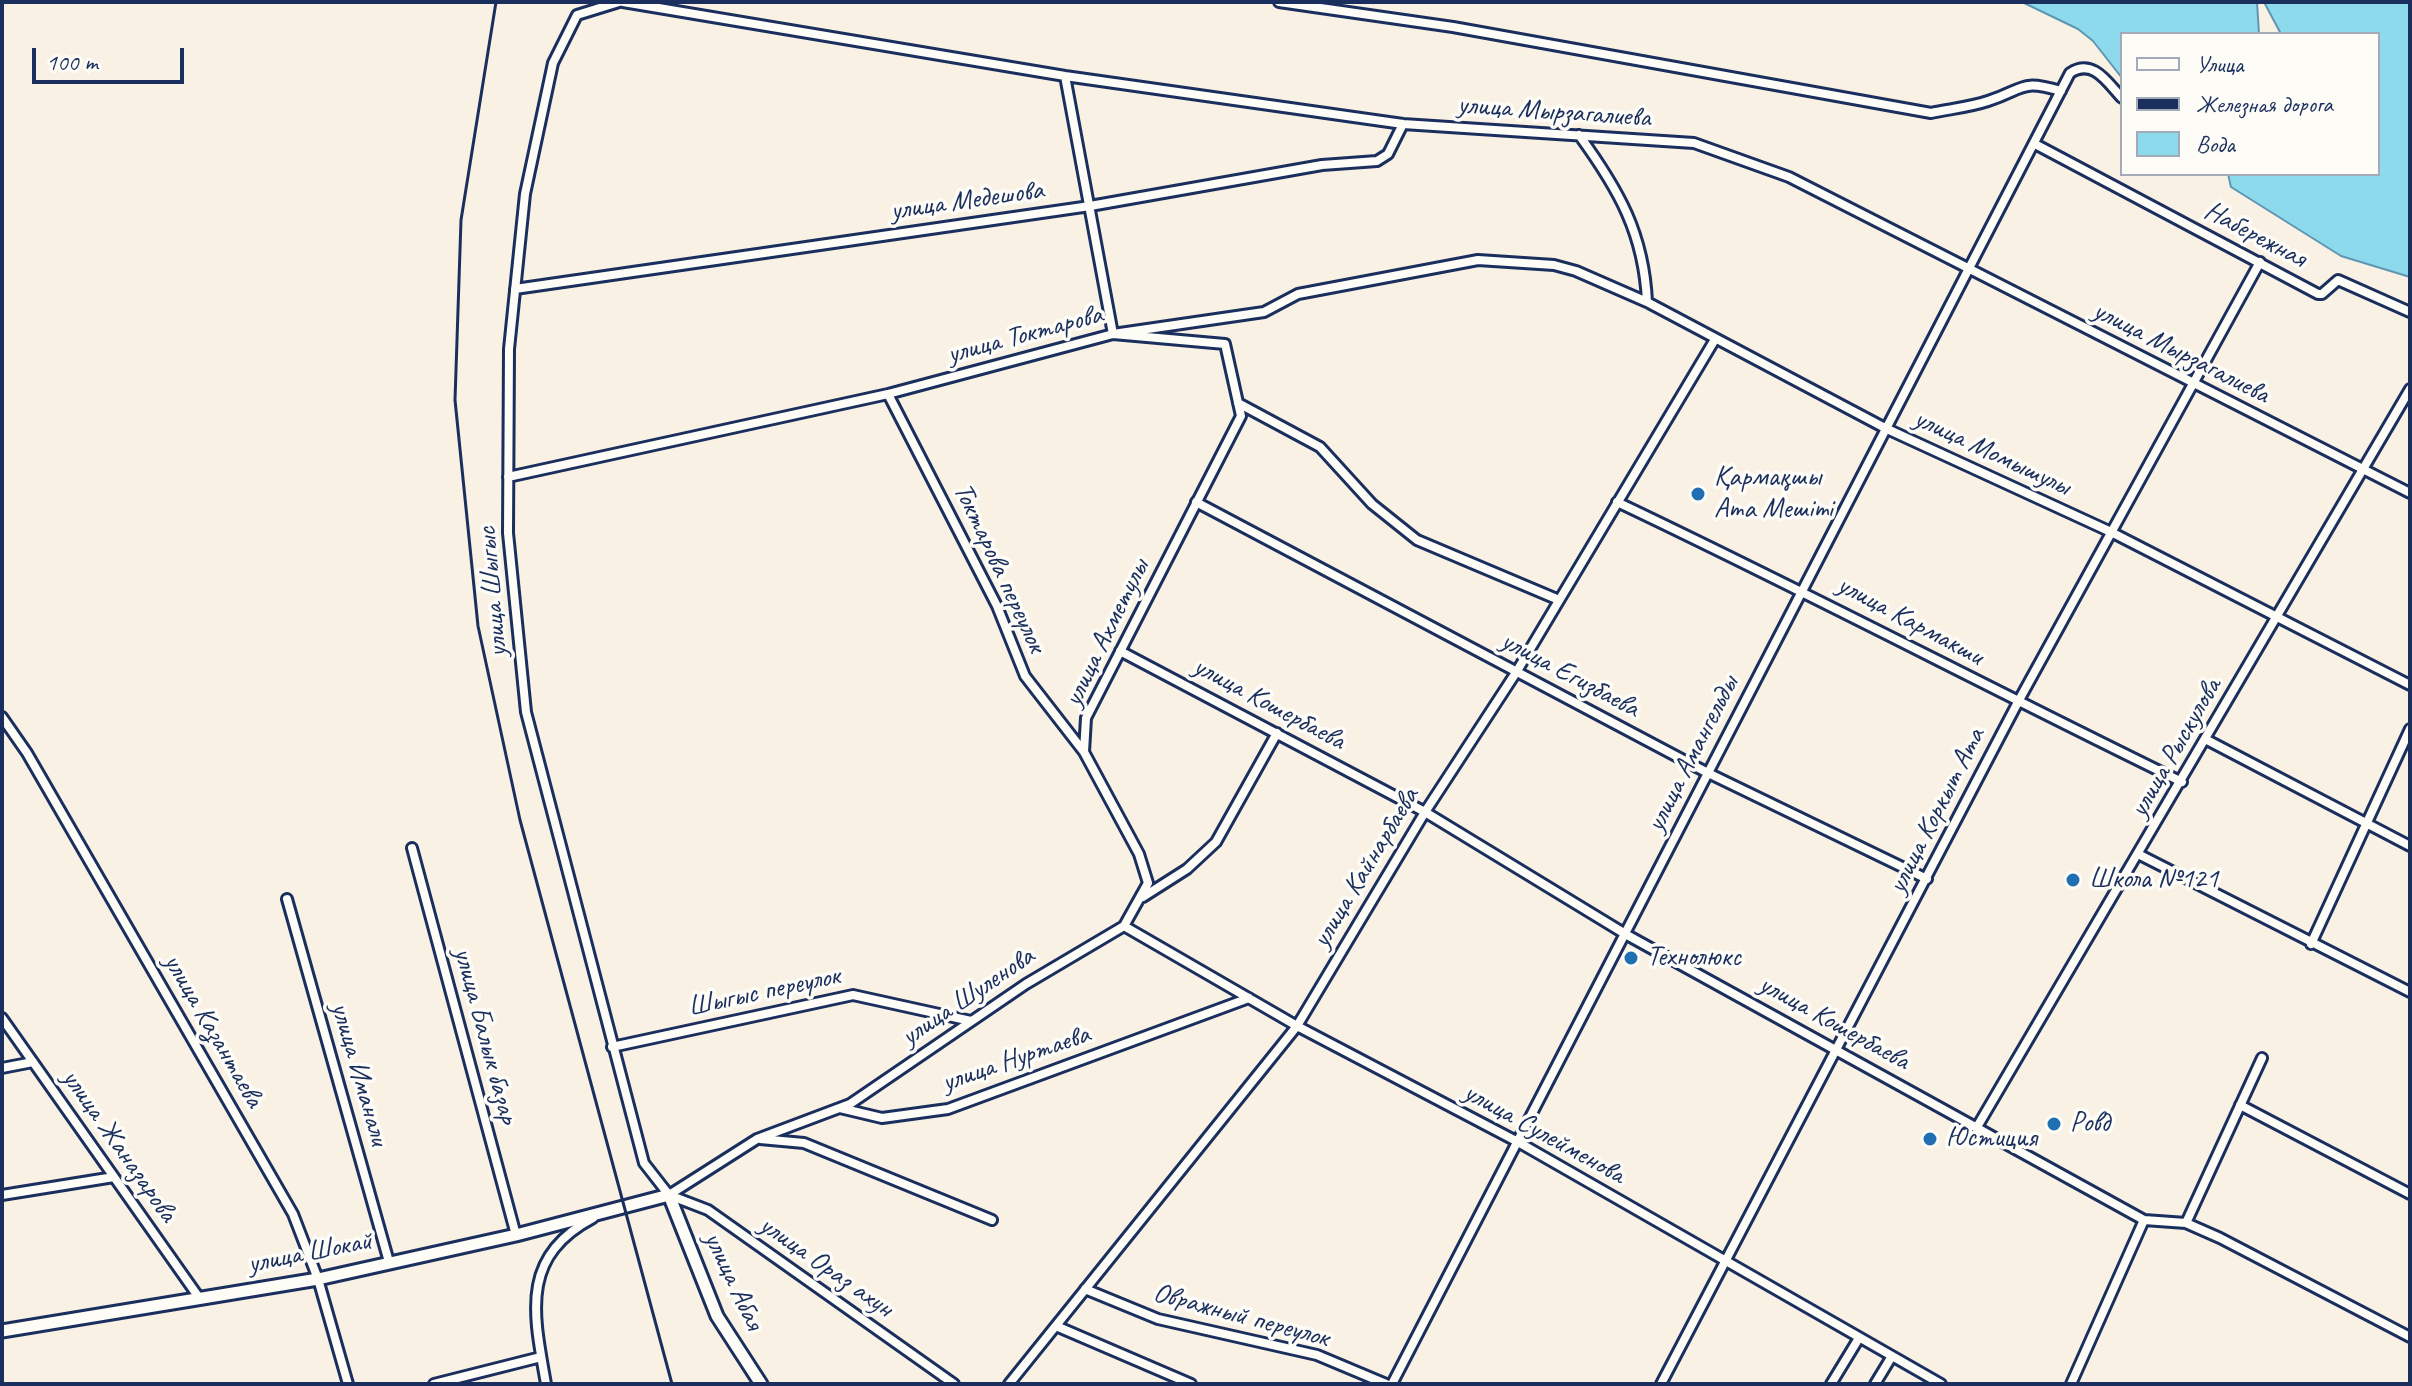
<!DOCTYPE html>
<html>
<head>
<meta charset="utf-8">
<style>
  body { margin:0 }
  #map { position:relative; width:2412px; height:1386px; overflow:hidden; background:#f9f1e4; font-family:Caveat,sans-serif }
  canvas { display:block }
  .frame { position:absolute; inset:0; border:4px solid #1b2f5e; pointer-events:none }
  .legend { position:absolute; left:2120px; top:32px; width:260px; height:144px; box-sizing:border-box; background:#fdfcf7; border:2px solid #a3aaba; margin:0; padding:10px 14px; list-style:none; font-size:24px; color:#1b2f5e }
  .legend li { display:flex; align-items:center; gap:16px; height:40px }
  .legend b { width:40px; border:2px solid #a3aaba }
  .scale { position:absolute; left:32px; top:48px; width:152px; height:36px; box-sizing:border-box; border:4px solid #1b2f5e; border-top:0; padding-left:10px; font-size:24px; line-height:28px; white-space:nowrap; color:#1b2f5e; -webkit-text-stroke:6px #fdfcf7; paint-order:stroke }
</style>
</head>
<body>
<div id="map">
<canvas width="2412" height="1386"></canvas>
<div class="frame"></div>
<ul class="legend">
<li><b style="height:10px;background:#fdfcf7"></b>Улица</li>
<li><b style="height:10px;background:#1b2f5e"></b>Железная дорога</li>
<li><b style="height:22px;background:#8ddaec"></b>Вода</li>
</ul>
<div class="scale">100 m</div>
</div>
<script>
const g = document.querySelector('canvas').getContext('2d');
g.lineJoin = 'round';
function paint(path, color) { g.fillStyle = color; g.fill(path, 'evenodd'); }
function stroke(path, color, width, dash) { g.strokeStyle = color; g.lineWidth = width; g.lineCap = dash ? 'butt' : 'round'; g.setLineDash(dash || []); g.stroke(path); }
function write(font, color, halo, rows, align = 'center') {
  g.font = font + ' Caveat,sans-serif'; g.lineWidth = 7; g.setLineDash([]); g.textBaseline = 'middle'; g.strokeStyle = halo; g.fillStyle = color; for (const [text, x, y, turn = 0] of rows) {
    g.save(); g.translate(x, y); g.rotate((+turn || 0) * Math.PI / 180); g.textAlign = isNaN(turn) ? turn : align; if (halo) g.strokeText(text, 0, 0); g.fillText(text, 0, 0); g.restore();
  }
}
const water = new Path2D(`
  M2022 2H2257L2259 34H2122V78L2093 41 2078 29Z
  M2264 2H2410V277L2341 256 2231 187 2228 174H2378V34H2281Z`);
paint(water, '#8ddaec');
stroke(water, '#5f96b3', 2);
const minor = new Path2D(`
  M619 2 577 15 553 63 525 194 509 349 508 533 526 712 644 1163 669 1195
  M623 2 1065 76 1403 124 1694 143 1789 177 2410 493
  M1279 2 1453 27 1931 113C1950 109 1970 107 1988 101 2025 89 2019 79 2061 91
  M1579 135C1619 190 1644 234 1647 302
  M2035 144 2318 294H2322L2338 280 2410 312
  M515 289 1090 206 1322 165 1377 161 1388 154 1403 124
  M888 394 997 606 1025 676 1084 752
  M1238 403 1320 447 1372 504 1417 540 1559 600
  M508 477 888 394 1113 334 1264 312 1298 294 1478 260 1554 265 1576 271 1647 302 1885 428 2111 532 2410 685
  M1196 502 1708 773 1927 879
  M1617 502C1807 592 1993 690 2182 782
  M1120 651 1425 812 1627 935 2144 1220 2186 1223 2220 1238 2410 1337
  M2 717 27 753 293 1214 318 1279 348 1384
  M2207 740 2410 846
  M412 848 516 1235
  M2140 855 2410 992
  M1143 897 1187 869 1216 842 1277 733
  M287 899 389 1262
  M1124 926 1297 1026 1518 1142 1941 1384
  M2311 944 2410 729
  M2 1018 200 1299
  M612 1047 853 995 971 1021
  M2 1068 33 1062
  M2240 1105 2410 1194
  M840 1108 882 1118 948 1109 1249 998
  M1977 1127 2410 389
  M760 1139 804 1143 992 1220
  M2 1195 114 1177
  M669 1195 757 1139 850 1104 1026 984 1124 926 1148 883 1139 854 1084 752 1086 718 1241 416 1225 344 1113 334 1065 76
  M669 1195 708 1210 954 1384
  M2186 1223 2262 1058
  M1085 1289 1158 1319 1317 1355 1386 1384
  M1056 1326 1191 1384
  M434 1384 541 1357
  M546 1384C534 1315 519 1257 593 1218
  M1009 1384 1297 1026 1425 812 1517 671 1714 341
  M1392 1384 2070 73C2093 58 2107 82 2122 98
  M1661 1384 2018 702 2260 262
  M1831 1384 1859 1338
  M1875 1384 1892 1356
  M2071 1384 2144 1220`);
const tertiary = new Path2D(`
  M2 1331 318 1279 516 1235 669 1195 717 1316 761 1384`);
stroke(minor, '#1b2f5e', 14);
stroke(tertiary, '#1b2f5e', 17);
stroke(minor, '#fdfcf7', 8);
stroke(tertiary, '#fdfcf7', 11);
stroke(new Path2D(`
  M496 2 461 220 455 400 478 626 520 820 672 1384`), '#1b2f5e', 3);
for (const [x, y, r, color] of [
  [1698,494,8,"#1f6fb2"],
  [2073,880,8,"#1f6fb2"],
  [1631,958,8,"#1f6fb2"],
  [2054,1124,8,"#1f6fb2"],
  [1930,1139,8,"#1f6fb2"]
]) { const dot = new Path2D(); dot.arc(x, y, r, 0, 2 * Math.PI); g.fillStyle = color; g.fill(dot); stroke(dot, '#fdfcf7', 3); }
write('28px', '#1b2f5e', '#fdfcf7', [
  ["улица Мырзагалиева",1554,112,4],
  ["улица Медешова",967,201,-8],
  ["Набережная",2255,235,28],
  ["улица Токтарова",1025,335,-15],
  ["улица Мырзагалиева",2181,353,27],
  ["улица Момышулы",1992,453,25],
  ["Токтарова переулок",999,568,65],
  ["улица Шыгыс",493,592,-95],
  ["улица Кармакши",1910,621,28],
  ["улица Ахметулы",1107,633,-64],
  ["улица Егизбаева",1570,675,28],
  ["улица Кошербаева",1269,704,28],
  ["улица Рыскулова",2176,748,-60],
  ["улица Амангельды",1693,754,-63],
  ["улица Коркыт Ата",1937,811,-63],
  ["улица Кайнарбаева",1366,868,-59],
  ["Шыгыс переулок",764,992,-12],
  ["улица Шуленова",968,997,-34],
  ["улица Кошербаева",1834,1023,29],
  ["улица Казантаева",213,1031,60],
  ["улица Балык базар",485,1036,75],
  ["улица Нуртаева",1016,1059,-19],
  ["улица Иманали",359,1074,74],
  ["улица Сулейменова",1544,1134,29],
  ["улица Жаназарова",119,1146,55],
  ["улица Шокай",310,1253,-11],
  ["улица Ораз ахун",826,1267,35],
  ["улица Абая",733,1281,65],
  ["Овражный переулок",1241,1316,15]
]);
write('28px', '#1b2f5e', '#fdfcf7', [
  ["Қармақшы",1714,478],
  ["Ата Мешіті",1714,510],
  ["Школа №121",2089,880],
  ["Технолюкс",1647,958],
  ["Ровд",2070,1124],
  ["Юстиция",1946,1139]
], 'left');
</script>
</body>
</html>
